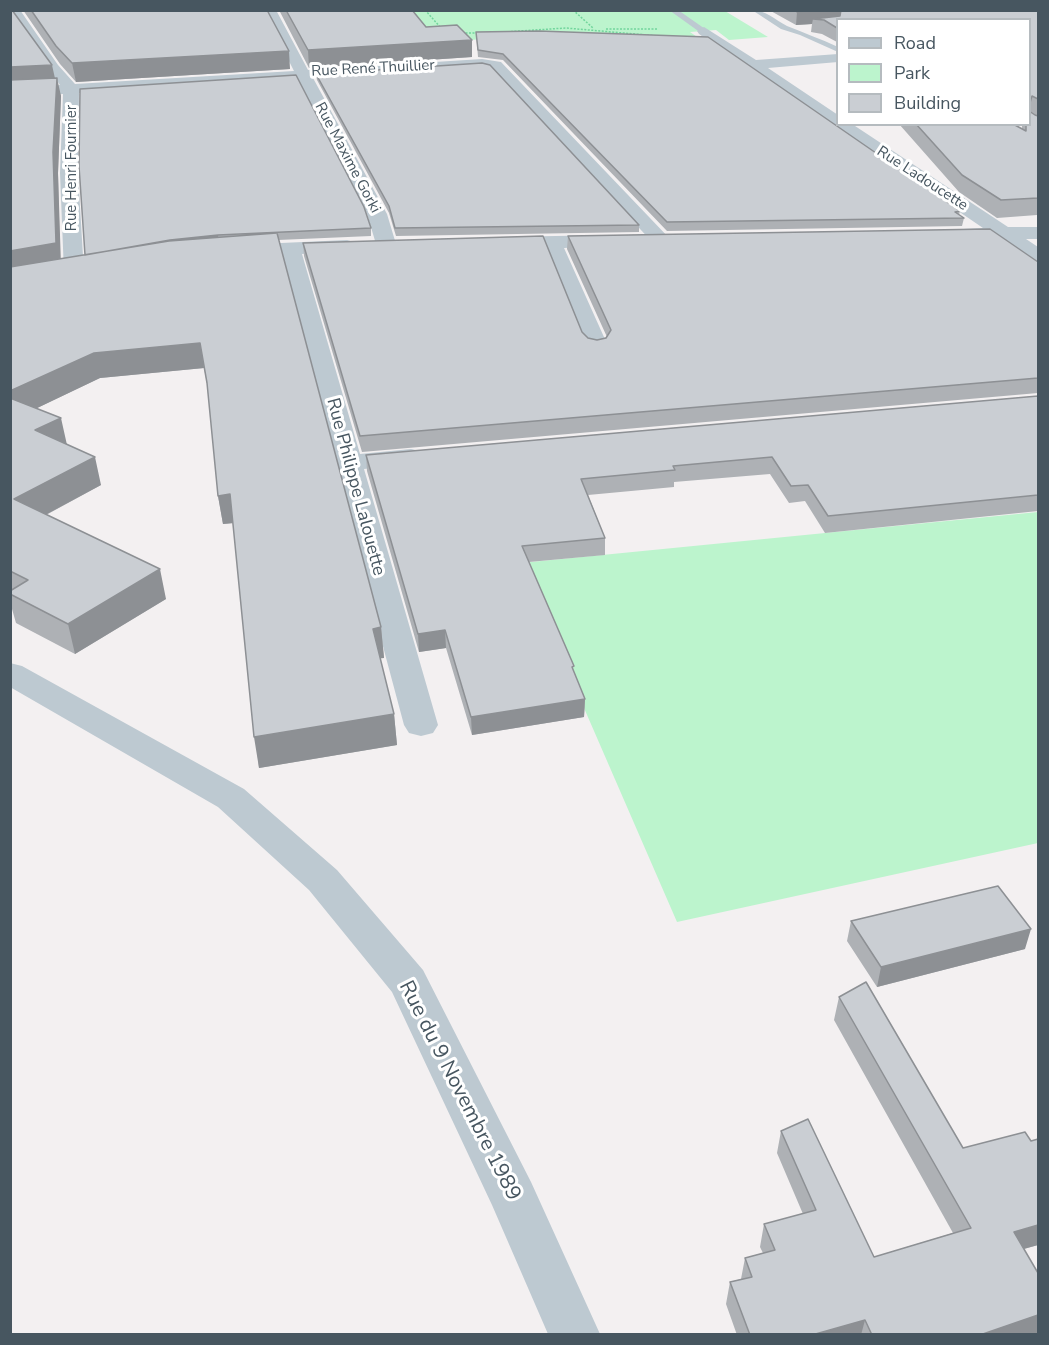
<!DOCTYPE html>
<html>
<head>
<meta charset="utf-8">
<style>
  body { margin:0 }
  #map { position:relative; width:1049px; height:1345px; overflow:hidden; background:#f3f0f1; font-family:"Nunito Sans",sans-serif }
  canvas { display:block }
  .frame { position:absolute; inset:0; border:12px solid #475660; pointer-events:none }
  .legend { position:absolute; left:836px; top:18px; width:195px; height:108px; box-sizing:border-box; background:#fff; border:2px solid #b5bbbf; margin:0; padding:8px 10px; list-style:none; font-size:18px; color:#475660 }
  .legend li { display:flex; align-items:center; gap:12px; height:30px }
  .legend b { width:30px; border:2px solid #b5bbbf }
</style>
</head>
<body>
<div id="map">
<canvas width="1049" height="1345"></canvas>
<div class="frame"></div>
<ul class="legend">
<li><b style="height:8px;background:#bdc9d1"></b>Road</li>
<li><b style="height:16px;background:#bcf4cd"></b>Park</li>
<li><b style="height:16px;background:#caced3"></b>Building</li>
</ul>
</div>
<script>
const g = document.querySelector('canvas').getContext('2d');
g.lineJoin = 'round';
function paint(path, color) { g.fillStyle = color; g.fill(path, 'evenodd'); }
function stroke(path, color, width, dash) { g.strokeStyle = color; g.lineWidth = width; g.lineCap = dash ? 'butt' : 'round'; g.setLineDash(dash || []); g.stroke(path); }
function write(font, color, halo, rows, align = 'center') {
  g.font = font + ' "Nunito Sans",sans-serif'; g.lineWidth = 6; g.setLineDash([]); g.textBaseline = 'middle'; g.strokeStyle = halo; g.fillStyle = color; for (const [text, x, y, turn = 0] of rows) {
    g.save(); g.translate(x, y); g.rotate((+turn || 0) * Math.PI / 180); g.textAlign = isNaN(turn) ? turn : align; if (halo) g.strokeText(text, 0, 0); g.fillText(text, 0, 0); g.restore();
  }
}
paint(new Path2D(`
  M400 11H725L768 37 729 40 716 30 690 32 703 41 573 37 425 41Z
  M1038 512V843L677 922 521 563Z`), '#bcf4cd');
stroke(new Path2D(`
  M425 10 441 28
  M573 10 593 28
  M606 29H658
  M504 32 566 28 658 36
  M462 33H479`), '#71d59c', 1.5, [2, 1.5]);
paint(new Path2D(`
  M669 10H678L708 31 701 33Z
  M752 10C766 10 775 20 787 26 804 33 821 39 838 47V52L800 35 781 29Z`), '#bdc9d1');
paint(new Path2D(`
  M10 10H20L58 65 75 84 294 71 263 10H276L308 70 482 59 501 62 671 240 668 244H654L491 69 482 67 313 78 387 214 396 244 393 248H379L376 244 367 214 298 79 79 93 78 173 84 273 81 277 74 279 67 277 64 273 60 173 63 94 10 98V88L60 85 10 16Z
  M704 27 756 60 838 54V62L768 68 838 115V124H852L1008 227H1038V239H1026L1038 247V262L1031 260 1000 239 943 238 940 234 943 230 983 228 699 34 697 31Z
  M611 235 618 237 621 241 618 245 564 248 608 346 604 351 596 353 588 351 584 346 545 248 500 249 493 247 490 243 493 239 500 237Z
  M347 240 354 242 357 246 354 250 302 254 360 454 411 449 420 451 424 457 420 463 364 469 438 725 433 733 421 736 409 733 404 725 334 463 335 461 282 255 237 257 230 255 227 251 230 247 237 245Z
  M10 663 22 666 244 789 337 870 423 970 531 1182 600 1334H548L492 1205 392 992 309 890 218 807 10 687Z`), '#bdc9d1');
paint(new Path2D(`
  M10 10 55 78 61 96 58 173 60 259 85 255 79 166 371 228V236L278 240 381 627 384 658H380L394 714 397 745 259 768 233 523 223 524 218 496 208 389 204 368 100 378 37 408 101 485 46 515 166 599 75 654 16 623 10 602Z
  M23 10H267L290 69 76 82 60 64Z
  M279 10H412L426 27 472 40V57L309 68Z
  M769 10H1038V213L1037 215 997 218 959 192 899 124H1013L1022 129V124H1029V20H837V42L822 34 811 32 812 24 796 25Z
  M476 32 960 211 959 215 964 218 962 226 667 231 503 60 478 57Z
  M316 74 639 225V232L396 236 389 213 317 80Z
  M568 236 1038 262V393L362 452 304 256 303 243 582 332 588 338 597 340 607 337 567 249Z
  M1038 396V511L825 533 805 501 789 503 770 474 674 482V487L588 495 605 538V555L529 562 585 699 584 717 472 735 446 648 419 652 367 471 366 455Z
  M851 921 1025 949 877 987 847 941Z
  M839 997 963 1148 1038 1245 1024 1249 1038 1334 737 1335 726 1304 730 1282 741 1279 745 1258 763 1253 760 1247 764 1224 803 1214 777 1153 781 1131 874 1257 953 1233 834 1020Z`), '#aeb1b5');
paint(new Path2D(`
  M816 10H841L840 20 813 19 812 24 796 25 797 12Z
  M472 40V57L309 68 308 50Z
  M289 51 290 69 76 82 72 63Z
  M52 65 56 83 10 86V67Z
  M57 78 61 96 58 173 61 266 10 276V251L53 152Z
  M218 235 219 243 170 240Z
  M200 343 204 368 100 378 10 421V391L94 353Z
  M61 418 67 445 35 430Z
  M95 457 101 485 21 528 14 499Z
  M230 494 234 523 223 524 218 496Z
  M160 569 166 599 75 654 68 624Z
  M381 627 384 658 375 659 373 629Z
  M445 630 446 648 419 652 418 634Z
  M585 699 584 717 472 735 471 717Z
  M394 714 397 745 259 768 254 737Z
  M1031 929 1025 949 877 987 881 967Z
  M1038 1225V1245L1005 1254 1014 1232Z
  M1038 1315V1334L1037 1335H980Z
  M865 1320 861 1335H812Z`), '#8d9094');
const building = new Path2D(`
  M10 10H12L52 65 10 67Z
  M31 10H267L289 51 72 63 56 46Z
  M286 10H412L426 27 457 25 472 40 308 50Z
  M794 10H816L797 12Z
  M841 10H1038V99L1032 96 1029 106V20H837V28L824 20 813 19 840 16Z
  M539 31 708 37 960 211 955 212 964 218 667 222 503 54 478 50 476 32Z
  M482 63 490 65 639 225 395 228 389 206 316 74Z
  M296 75 364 207 371 228 218 235 170 240 85 255 79 166 80 89Z
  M57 78 53 152 56 243 10 251V80Z
  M1029 111 1035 115 1038 116V198L1001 200 962 175 916 124H1013L1026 131V124H1029Z
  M990 229 1038 262V378L360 436 303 243 543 236 582 332 588 338 597 340 606 338 611 330 568 236Z
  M277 233 381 627 373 629 394 714 254 737 230 494 218 496 207 383 200 343 94 353 10 391V267L169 241Z
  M1038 396V495L828 516 808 485 791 486 772 457 673 466 675 470 581 479 605 538 522 546 574 666 572 667 585 699 471 717 445 630 418 634 366 455Z
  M10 398 61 418 35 430 95 457 14 499 160 569 68 624 10 594V591L28 580 10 571Z
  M998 886 1031 929 881 967 851 921Z
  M866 982 963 1148 1025 1132 1031 1141 1038 1139V1225L1014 1232 1038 1273V1315L980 1335H872L865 1320 812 1335H750L730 1282 752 1277 745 1258 775 1250 764 1224 816 1210 781 1131 808 1119 874 1257 971 1228 839 997Z`);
paint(building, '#caced3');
stroke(building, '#8d9094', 1.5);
write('15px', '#475660', '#fff', [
  ["Rue René Thuillier",373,69,-3],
  ["Rue Maxime Gorki",347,158,62],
  ["Rue Henri Fournier",72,168,-90],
  ["Rue Ladoucette",922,179,33]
]);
write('18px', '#475660', '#fff', [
  ["Rue Philippe Lalouette",355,487,75]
]);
write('21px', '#475660', '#fff', [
  ["Rue du 9 Novembre 1989",459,1091,63]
]);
</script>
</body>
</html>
